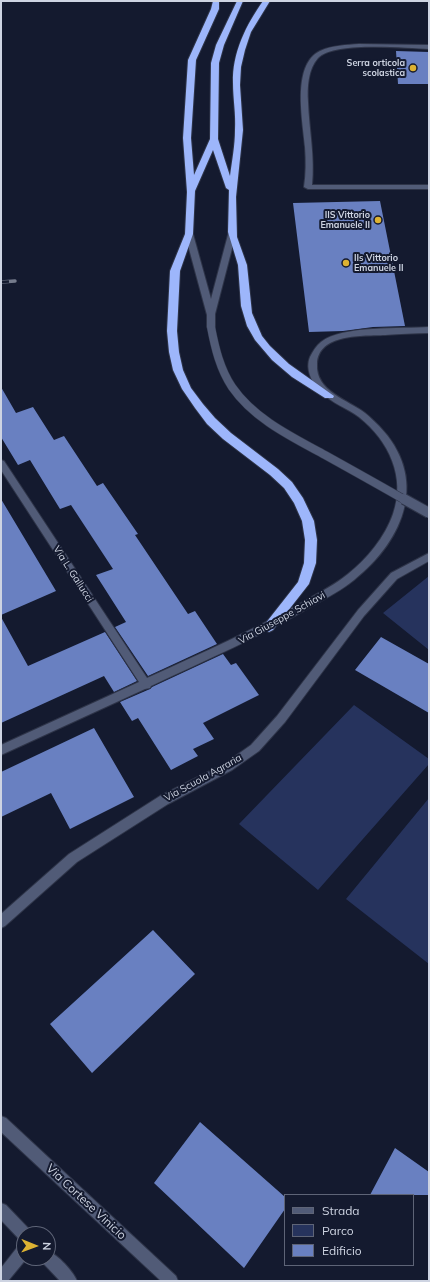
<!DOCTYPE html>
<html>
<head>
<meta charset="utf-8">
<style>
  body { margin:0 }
  #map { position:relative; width:430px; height:1282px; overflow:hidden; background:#141a2f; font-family:Mulish,sans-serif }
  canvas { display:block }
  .frame { position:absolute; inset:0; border:2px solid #ced4e2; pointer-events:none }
  .legend { position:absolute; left:284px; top:1194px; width:130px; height:72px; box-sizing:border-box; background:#141a2f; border:1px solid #5e6477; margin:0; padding:5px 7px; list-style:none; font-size:12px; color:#ced4e2 }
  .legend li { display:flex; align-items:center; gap:8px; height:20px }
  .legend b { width:20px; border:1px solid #5e6477 }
  .north { position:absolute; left:16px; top:1226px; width:40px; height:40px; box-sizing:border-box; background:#141a2f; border:1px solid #5e6477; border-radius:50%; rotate:91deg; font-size:11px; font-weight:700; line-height:16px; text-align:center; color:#ced4e2 }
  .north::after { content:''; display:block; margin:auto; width:14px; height:18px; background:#ddb233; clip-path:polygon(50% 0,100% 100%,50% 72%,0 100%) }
</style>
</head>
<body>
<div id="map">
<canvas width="430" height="1282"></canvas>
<div class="frame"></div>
<ul class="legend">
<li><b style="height:5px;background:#515b77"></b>Strada</li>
<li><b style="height:11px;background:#26335d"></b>Parco</li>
<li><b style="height:11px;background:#6980c1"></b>Edificio</li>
</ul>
<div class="north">N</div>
</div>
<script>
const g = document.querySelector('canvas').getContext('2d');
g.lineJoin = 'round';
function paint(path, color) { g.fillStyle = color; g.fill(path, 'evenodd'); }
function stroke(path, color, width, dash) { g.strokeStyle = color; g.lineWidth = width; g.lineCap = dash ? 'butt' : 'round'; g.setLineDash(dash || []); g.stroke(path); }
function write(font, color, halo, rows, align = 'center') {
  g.font = font + ' Mulish,sans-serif'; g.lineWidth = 4; g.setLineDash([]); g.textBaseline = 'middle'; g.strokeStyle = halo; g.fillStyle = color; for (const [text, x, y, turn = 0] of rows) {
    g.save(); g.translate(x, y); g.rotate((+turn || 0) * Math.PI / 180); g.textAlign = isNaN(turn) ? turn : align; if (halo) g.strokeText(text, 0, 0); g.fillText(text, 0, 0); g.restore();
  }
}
paint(new Path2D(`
  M429 576V650L383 613Z
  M354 705 429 759V764L318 890 239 824Z
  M429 798V964L346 899Z`), '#26335d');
paint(new Path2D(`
  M396 51 429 52V84H398Z
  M380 201 405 326 373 327 343 331 309 332 293 203Z
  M1 387 16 413 33 407 54 440 64 436 97 486 103 483 138 534 135 535 188 614 195 611 217 644 148 676 115 627 126 622 96 575 113 569 71 505 60 509 30 460 18 465 1 437Z
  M1 499 56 591 1 615Z
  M1 617 28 666 105 632 137 681 114 692 104 676 1 723Z
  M381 637 429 664V713L355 670Z
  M223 654 231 665 236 663 259 695 203 723 214 739 193 749 198 756 171 770 138 718 132 721 120 702 150 689 152 687Z
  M94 728 134 797 70 829 51 793 1 817V772Z
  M153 930 195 974 92 1073 50 1024Z
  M200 1122 285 1197V1209L244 1268 154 1183Z
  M395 1148 429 1172V1195H370Z`), '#6980c1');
const minor = new Path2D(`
  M359 44 429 45V49C405 48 334 41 318 58 308 69 307 88 308 102 309 130 315 157 312 185H429V189H308L304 187C306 174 306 160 305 147 303 122 291 65 320 51 332 45 347 45 359 44Z
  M229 231H235L236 233 215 314V327L211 330 207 327V315L185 234 189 232 193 234 211 299Z
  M429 327V333C414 333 400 334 385 335 364 336 318 333 317 364 315 391 348 400 365 413 370 417 374 421 379 426 429 478 405 539 354 580 342 590 328 597 314 605 262 636 206 660 151 686L150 688 145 689 1 755V745L139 682 1 470V460L4 461 147 678C202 653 256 629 308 599 322 591 336 584 348 574 367 559 385 537 393 514 406 477 389 441 359 417 347 408 331 403 320 391 312 383 305 369 310 357 313 351 316 346 321 342 342 325 402 329 429 327Z
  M429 553V561L397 579 364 616 285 722 259 751 232 770 168 804 77 862 5 926 1 928V914L69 854 160 796 224 764 251 745 277 716 358 610 391 573Z
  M1 1116 6 1118 176 1276 178 1281H161L1 1132Z
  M1 1203 6 1205 29 1229 31 1234H24V1241L19 1239 1 1220Z
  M24 1243V1258H27L8 1281H1V1268L19 1245Z
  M48 1251C58 1255 73 1271 77 1281H60L43 1263 41 1258H48Z`);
const highway = new Path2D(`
  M213 1H219V9L196 60 191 138 194 175 210 139 211 63 216 45 237 1H243L224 45 219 63 218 139 230 176C232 161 235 145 235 130 236 114 233 99 233 83 232 53 246 25 263 1H270L251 32 245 50 241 67 240 85 243 130 236 197 237 237 247 265 252 313 262 336 270 346 289 364 334 396 333 398H325L292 377 272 360 255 340 247 326 241 306 238 265 228 232 229 190 226 188 213 150 195 191 193 234 180 271 177 331 179 352 183 370 191 388 203 404 215 418 231 433 278 469 292 482 303 498 314 521 317 540 316 563 309 584 273 630 269 632 265 630 263 627 265 624 298 582 304 563 305 540 302 521 294 503 284 488 270 475 223 439 207 424 195 408 182 389 173 370 169 352 167 331 170 271 185 234 187 192 183 138 188 60 211 9Z`);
stroke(minor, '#2e3448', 2);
stroke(highway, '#2e3448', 2);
paint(minor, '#515b77');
paint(highway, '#9db6fb');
const rail = new Path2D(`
  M1 282 15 281`);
stroke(rail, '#757b8c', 3.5);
stroke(rail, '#141a2f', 2.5, [8]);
const minorBridgeFar1 = new Path2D(`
  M211 327C215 348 220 369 232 387 254 419 292 437 325 455 352 470 379 485 405 500`);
const minorBridge = new Path2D(`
  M404 499 429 513`);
stroke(minorBridgeFar1, '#2e3448', 9, []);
stroke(minorBridge, '#2e3448', 12, []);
stroke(minorBridgeFar1, '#515b77', 8);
stroke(minorBridge, '#515b77', 10);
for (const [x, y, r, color] of [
  [413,68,4,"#ddb233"],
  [378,220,4,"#ddb233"],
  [346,263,4,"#ddb233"]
]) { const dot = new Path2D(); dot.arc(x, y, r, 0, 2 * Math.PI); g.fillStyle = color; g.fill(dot); stroke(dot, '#141a2f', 1.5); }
write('bold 9px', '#ced4e2', '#141a2f', [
  ["Serra orticola",405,63],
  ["scolastica",405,73],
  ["IIS Vittorio",370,215],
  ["Emanuele II",370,225],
  ["IIs Vittorio",354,258,"left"],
  ["Emanuele II",354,268,"left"]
], 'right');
write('10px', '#ced4e2', '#141a2f', [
  ["Via L. Gallucci",73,574,57],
  ["Via Giuseppe Schiavi",282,618,-29],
  ["Via Scuola Agraria",203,778,-29]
]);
write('12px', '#ced4e2', '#141a2f', [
  ["Via Cortese Vinicio",86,1202,43]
]);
</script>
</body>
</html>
